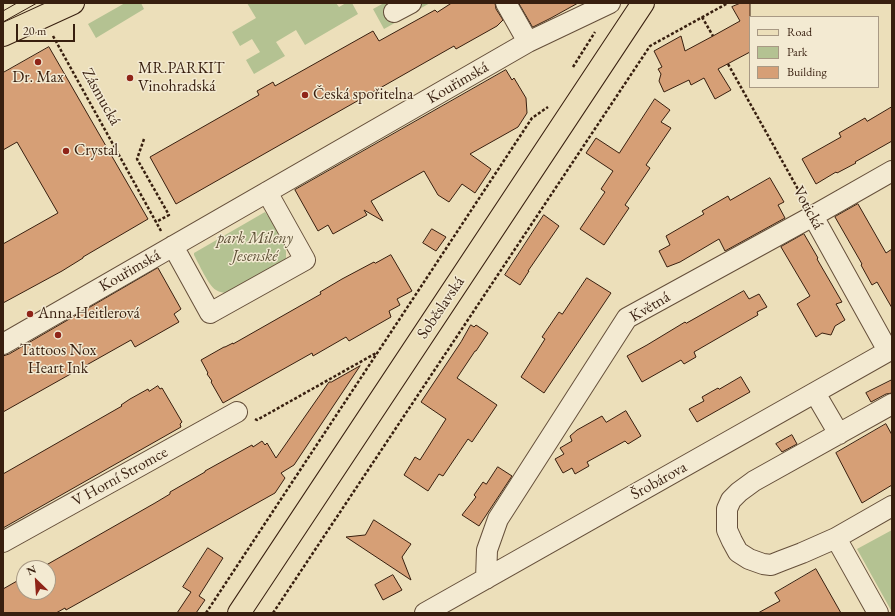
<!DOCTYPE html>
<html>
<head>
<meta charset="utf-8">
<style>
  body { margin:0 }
  #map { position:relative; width:895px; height:616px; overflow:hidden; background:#ecdfba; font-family:"EB Garamond",serif }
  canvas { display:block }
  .frame { position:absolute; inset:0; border:4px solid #381f0f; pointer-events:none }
  .legend { position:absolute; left:749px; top:16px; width:130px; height:72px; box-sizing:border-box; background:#f3ead2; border:1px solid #a89984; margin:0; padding:5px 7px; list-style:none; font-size:12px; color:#381f0f }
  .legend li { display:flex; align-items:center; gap:8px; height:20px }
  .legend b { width:20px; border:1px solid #a89984 }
  .north { position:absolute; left:16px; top:560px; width:40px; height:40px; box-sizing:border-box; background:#f3ead2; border:1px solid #a89984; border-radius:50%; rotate:335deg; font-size:11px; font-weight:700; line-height:16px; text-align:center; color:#381f0f }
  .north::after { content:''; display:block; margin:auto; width:14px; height:18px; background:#8f2418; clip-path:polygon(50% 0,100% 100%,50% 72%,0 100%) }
  .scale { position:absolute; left:16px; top:24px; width:59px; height:18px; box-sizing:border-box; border:2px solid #381f0f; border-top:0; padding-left:5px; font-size:12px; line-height:14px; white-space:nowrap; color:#381f0f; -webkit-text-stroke:3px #f3ead2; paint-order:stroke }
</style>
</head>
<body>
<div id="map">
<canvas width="895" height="616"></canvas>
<div class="frame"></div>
<ul class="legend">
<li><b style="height:5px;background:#ecdfba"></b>Road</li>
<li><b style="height:11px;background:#b4c292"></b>Park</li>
<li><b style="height:11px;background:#d69f76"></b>Building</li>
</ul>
<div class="north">N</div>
<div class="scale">20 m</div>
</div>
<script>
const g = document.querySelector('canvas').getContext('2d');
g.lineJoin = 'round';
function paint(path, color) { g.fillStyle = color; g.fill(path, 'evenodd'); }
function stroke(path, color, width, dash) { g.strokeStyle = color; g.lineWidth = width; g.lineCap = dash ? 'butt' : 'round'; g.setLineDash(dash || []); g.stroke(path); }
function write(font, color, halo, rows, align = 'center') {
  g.font = font + ' "EB Garamond",serif'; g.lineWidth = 3; g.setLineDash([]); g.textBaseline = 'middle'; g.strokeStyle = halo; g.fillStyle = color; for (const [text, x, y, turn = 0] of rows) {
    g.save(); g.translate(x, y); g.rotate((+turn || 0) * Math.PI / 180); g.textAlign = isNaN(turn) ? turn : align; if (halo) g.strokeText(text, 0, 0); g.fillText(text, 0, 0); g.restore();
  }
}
paint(new Path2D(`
  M125 3H141L144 9 96 38 88 24Z
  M247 3H336L339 7 346 3H352L358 14 305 45 296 30 276 42 285 56 254 74 246 60 260 52 252 39 240 46 232 32 256 18Z
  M384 3H430L384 29 373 9Z
  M265 212C272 221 286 242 286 252 286 254 286 257 286 259L280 264 225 293C222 292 219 292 216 290 208 285 199 264 194 255V253Z
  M892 530V612L857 549Z`), '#b4c292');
const building = new Path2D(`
  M452 3H495L496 9 503 20 497 26 456 49 454 46 176 204 150 157 259 95 257 91 273 82 275 86 373 31 379 41 435 10 437 12Z
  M519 3H578L551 18 533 27Z
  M741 3H750V52L718 69 731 90 715 99 704 78 691 85 689 80 664 92 659 81 661 74 658 69 662 67 654 51 681 36 685 51 713 36 740 21 732 7Z
  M49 47 148 219 83 257V258L62 271 3 303V244L58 213 17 142 3 150V73Z
  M506 70 512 80 514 78 526 98 527 113 518 127 470 154 491 169 475 193 462 184 449 202 438 195 424 171 371 201 383 221 364 210 367 215 333 234 328 225 318 231 295 190Z
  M655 99 670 110 661 122 671 128 646 165 650 168 625 205 629 208 604 245 580 229 605 192 601 189 613 171 586 153 596 138 619 153Z
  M892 107V141L855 162 856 163 837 173 836 172 816 184 802 159 841 137 839 133 865 118 867 121Z
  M770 178 784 202 778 205 785 218 725 251 719 239 680 262 667 267 659 251 670 245 666 236 704 214 702 211 728 196 730 200Z
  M858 204 886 253 892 249V308L877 282 872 285 861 265 862 264 835 217Z
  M544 215 559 226 528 271H529L520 285 505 275Z
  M432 229 446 237 436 251 423 243Z
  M804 234 818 258 817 259 842 302 836 304 845 320 835 326 831 335 822 333 816 337 797 304 810 296 781 247Z
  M391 255 412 291 397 299 400 305 389 311 391 317 349 341 346 337 313 356 312 353 223 403 211 382 212 381 207 374 208 373 201 360 224 347H225L233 343V344L321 294 320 292 342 279 374 262 375 263Z
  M158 268 181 309 174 314 179 322 135 347 131 340 3 412V356L9 354Z
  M587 278 611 293 544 393 521 377 545 339 542 337 559 312 562 314Z
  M744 291 749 299 759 294 767 307 757 312 758 315 694 352 696 357 684 364 681 360 642 382 627 356 647 345 685 322 686 323Z
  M471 325 474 327 476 325 488 333 476 351H475L457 378 497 405 472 442 468 439 443 476 439 474 428 491 404 475 415 457 420 460 446 419 421 402 461 342Z
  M360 366 294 465 281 473 285 478 275 493 66 610 65 608 56 613H3V589L24 577V592H48V568H41L155 503 170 494V492L205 472V471L252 445 253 447 262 441 265 445 267 443 276 458 329 382H331Z
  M741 377 750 392 697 422 689 409 704 401 702 397 718 388 719 389Z
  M892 380V393L886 394 871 402 866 393Z
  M158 386 160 389 162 388 182 422 180 424 181 427 3 528V474L122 406 121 405 130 399 148 389 149 391Z
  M626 411 641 436 628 444 625 441 587 462 589 466 575 474 572 468 563 473 555 459 564 454 560 448 572 441 570 436 577 430 602 416 606 422Z
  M886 424 892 435V485L862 503 836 453Z
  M792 435 797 444 782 452 776 444Z
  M498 467 512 476 479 526 462 515 476 497 474 495 483 482 486 484Z
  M374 520 411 544 402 557 411 580 346 537 365 535Z
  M208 548 223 558 199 596 205 600 196 613H177L191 592 183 587Z
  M816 569 841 613H758L780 601 775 593Z
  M393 575 402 590 383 600 375 585Z`);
paint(building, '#d69f76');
stroke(building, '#381f0f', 1);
const minor = new Path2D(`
  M506 3 528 42
  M394 12 411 3
  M813 216 888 351
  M173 246 210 313 305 260 267 192
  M3 344 528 42 610 3
  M815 393 839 434
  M892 404 754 481 739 492 731 500 727 509V530L732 541 738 552 749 559 763 564 771 565 781 561 802 553 836 538 892 506
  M836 538 878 613
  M3 542 237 412
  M486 579 487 550 498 519 627 318 813 216 892 171
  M425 613 892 349`);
const major = new Path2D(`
  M3 35 73 3
  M239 613 643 3`);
stroke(minor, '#654f3a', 22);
stroke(major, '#381f0f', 24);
stroke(new Path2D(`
  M702 17 713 36
  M53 36 161 231
  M728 64 804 200
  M573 67 595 32
  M144 139 137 159 169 215 156 222
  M255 419 257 420 378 352
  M206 613 532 118 548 107
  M273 613 650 46 728 3`), '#381f0f', 2.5, [3, 2]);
stroke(minor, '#f3ead2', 20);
stroke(major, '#ecdfba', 22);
stroke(new Path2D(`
  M3 11 17 3
  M3 22 37 3`), '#381f0f', 1);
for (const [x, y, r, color] of [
  [38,62,4,"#8f2418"],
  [130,78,4,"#8f2418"],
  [305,95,4,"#8f2418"],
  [66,151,4,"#8f2418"],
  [30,314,4,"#8f2418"],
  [58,335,4,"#8f2418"]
]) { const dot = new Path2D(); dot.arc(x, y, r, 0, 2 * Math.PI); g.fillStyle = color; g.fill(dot); stroke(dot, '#f3ead2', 1.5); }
write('16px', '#381f0f', '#f3ead2', [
  ["MR.PARKIT",138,69],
  ["Vinohradská",138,87],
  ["Dr. Max",38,78,"center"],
  ["Česká spořitelna",313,95],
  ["Crystal",74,151],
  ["Anna Heitlerová",38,314],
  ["Tattoos Nox",58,351,"center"],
  ["Heart Ink",58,369,"center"]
], 'left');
write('16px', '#381f0f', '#f3ead2', [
  ["Kouřimská",458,83,-30],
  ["Zásmucká",101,97,61],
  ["Votická",808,208,61],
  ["Kouřimská",130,271,-30],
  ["Květná",650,307,-31],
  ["Soběslavská",441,308,-56],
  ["V Horní Stromce",120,477,-29],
  ["Šrobárova",659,481,-29]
]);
write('italic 16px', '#5d5036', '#f3ead2', [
  ["park Mileny",255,239],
  ["Jesenské",255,257]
]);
</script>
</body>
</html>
